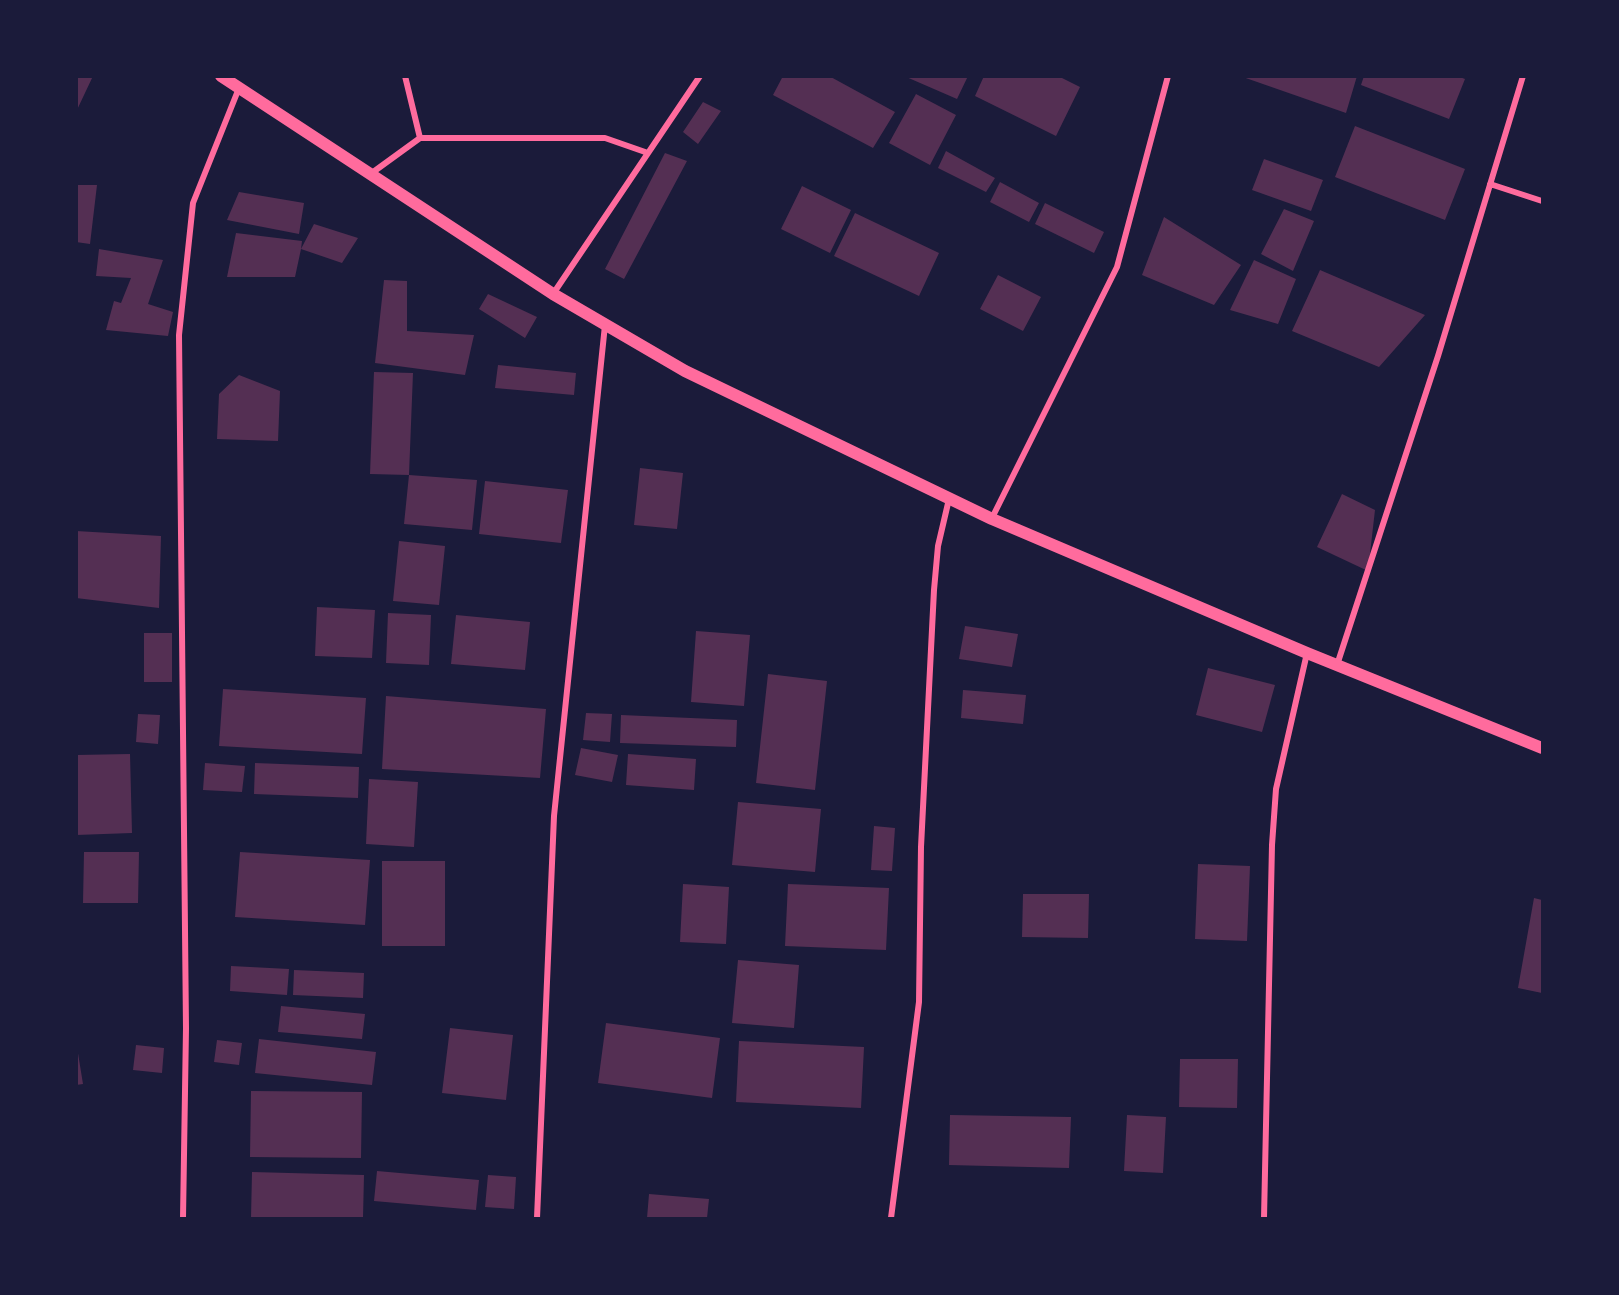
<!DOCTYPE html>
<style>
body{margin:0}
#map{position:relative;width:1619px;height:1295px;overflow:hidden;background:#1b1b3a;font-family:"Open Sans",sans-serif}
canvas{display:block}
.frame{position:absolute;inset:0;border:78px solid #1b1b3a;pointer-events:none}
</style>
<div id="map">
<canvas width="1619" height="1295"></canvas>
<div class="frame"></div>
</div>
<script>
const g = document.querySelector('canvas').getContext('2d');
g.lineJoin = 'round';
function fill(path, color) { g.fillStyle = color; g.fill(path, 'evenodd'); }
function stroke(path, color, width, dash) { g.strokeStyle = color; g.lineWidth = width; g.lineCap = dash ? 'butt' : 'round'; g.setLineDash(dash || []); g.stroke(path); }
fill(new Path2D(`
 M76,76H93L76,112Z
 M783,76H829L895,112L873,148L773,95Z
 M904,76H968L957,99Z
 M984,76H1058L1080,87L1056,136L975,96Z
 M1240,76H1357L1346,113Z
 M1364,76H1457L1465,79L1449,119L1361,85Z
 M916,94L956,115L930,165L889,143Z
 M703,102L721,111L698,144L683,132Z
 M1355,126L1465,169L1445,220L1335,177Z
 M946,151L995,178L986,192L938,168Z
 M665,153L687,161L624,279L605,269Z
 M1264,159L1323,180L1311,211L1252,190Z
 M1000,182L1039,203L1029,222L990,202Z
 M76,185H97L90,244L76,242Z
 M802,186L851,210L830,253L781,229Z
 M239,192L304,203L299,234L227,220Z
 M1045,203L1104,232L1094,253L1035,224Z
 M1284,209L1314,221L1293,271L1261,254Z
 M855,213L939,253L919,296L834,256Z
 M1164,217L1241,265L1214,305L1142,275Z
 M314,224L358,238L342,263L301,249L295,277H227L236,233L302,241L301,249Z
 M99,249L163,260L148,304L173,312L168,336L106,330L114,301L121,303L131,278L96,276Z
 M1254,260L1296,279L1278,324L1230,310Z
 M1320,270L1425,315L1379,367L1292,331Z
 M998,275L1041,297L1023,331L980,309Z
 M384,280L407,281V331L474,335L465,375L375,363Z
 M488,294L537,317L525,338L479,309Z
 M498,365L576,373L574,395L495,388Z
 M374,372L413,373L409,475L370,474Z
 M239,375L280,391L278,441L217,439L219,394Z
 M640,468L683,473L677,529L634,525Z
 M409,475L477,480L472,530L404,524Z
 M485,481L568,490L561,543L479,534Z
 M1342,494L1375,510L1368,571L1317,547Z
 M76,531L161,536L159,608L76,598Z
 M399,541L445,546L439,605L393,601Z
 M317,607L375,610L372,658L315,656Z
 M388,613L431,615L429,665L386,663Z
 M456,615L530,622L525,670L451,664Z
 M965,626L1018,634L1012,667L959,659Z
 M696,631L750,635L744,706L691,702Z
 M144,633H172V682H144Z
 M1208,668L1275,685L1262,732L1196,715Z
 M768,674L827,681L815,790L756,783Z
 M223,689L366,698L362,754L219,746Z
 M963,690L1026,695L1023,724L961,718Z
 M386,696L546,709L540,778L382,769Z
 M586,713L612,714L610,742L583,740Z
 M138,714L160,715L158,744L136,742Z
 M621,715L737,720L736,747L620,743Z
 M581,748L618,755L612,782L575,775Z
 M130,754L132,833L76,835V755Z
 M628,754L696,759L694,790L626,785Z
 M205,763L245,766L242,792L203,790Z
 M255,763L359,767L358,798L254,794Z
 M369,779L418,782L414,847L366,844Z
 M738,802L821,809L815,872L732,865Z
 M874,826L895,828L892,871L871,870Z
 M84,852H139L138,903H83Z
 M240,852L370,860L365,925L235,917Z
 M382,861H445V946H382Z
 M1198,864L1250,866L1247,941L1195,939Z
 M683,884L729,887L726,944L680,942Z
 M788,884L889,888L886,950L785,946Z
 M1023,894H1089L1088,938L1022,937Z
 M1534,898L1542,900V993L1518,988Z
 M738,960L799,965L794,1028L732,1023Z
 M231,966L289,969L287,995L230,991Z
 M294,970L364,973L363,998L293,995Z
 M281,1006L365,1014L362,1039L278,1032Z
 M606,1023L720,1038L712,1098L598,1083Z
 M450,1028L513,1035L506,1100L442,1093Z
 M259,1039L376,1052L372,1085L255,1073Z
 M217,1040L242,1043L239,1065L214,1062Z
 M76,1041L83,1084L76,1085Z
 M739,1041L864,1047L861,1108L736,1102Z
 M136,1045L164,1048L162,1073L133,1070Z
 M1180,1059H1238L1237,1108L1179,1107Z
 M251,1091L362,1092L361,1158L250,1157Z
 M950,1115L1071,1117L1069,1168L949,1165Z
 M1127,1115L1166,1117L1163,1173L1124,1171Z
 M377,1171L479,1180L476,1210L374,1201Z
 M252,1172L364,1175L363,1218H251Z
 M488,1175L516,1177L514,1209L485,1207Z
 M649,1194L709,1199L707,1218H647Z`), '#542f53');
stroke(new Path2D(`
 M405,76L420,138
 M369,175L420,138H605L648,153
 M1490,184L1542,201
 M553,294L700,76
 M992,518L1117,267L1168,76
 M1337,665L1438,356L1523,76
 M183,1218L186,1028L179,335L193,203L239,88
 M537,1218L554,816L605,325
 M891,1218L919,1002L921,847L934,590L938,546L949,499
 M1264,1218L1272,845L1276,789L1307,653`), '#ff6b9d', 6);
stroke(new Path2D(`
 M221,76L553,294L685,371L992,519L1307,653L1542,748`), '#ff6b9d', 12);
</script>
